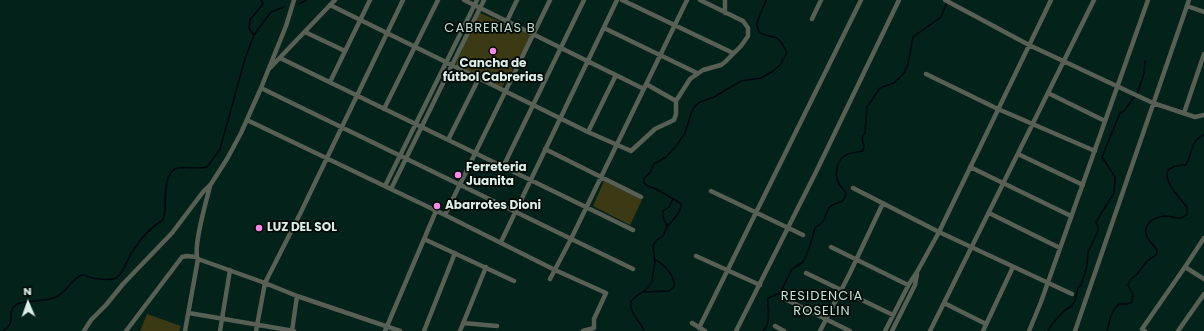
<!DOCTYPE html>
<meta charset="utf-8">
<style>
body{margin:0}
#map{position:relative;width:1204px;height:331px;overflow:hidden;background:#032219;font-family:Poppins,sans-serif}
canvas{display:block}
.north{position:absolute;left:8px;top:283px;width:40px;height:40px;-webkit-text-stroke:3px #010906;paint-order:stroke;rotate:358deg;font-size:11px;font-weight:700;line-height:16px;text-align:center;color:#dceee7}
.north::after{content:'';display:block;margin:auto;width:14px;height:18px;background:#dceee7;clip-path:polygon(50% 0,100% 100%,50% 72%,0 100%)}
</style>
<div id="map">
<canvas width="1204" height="331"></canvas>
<div class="north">N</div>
</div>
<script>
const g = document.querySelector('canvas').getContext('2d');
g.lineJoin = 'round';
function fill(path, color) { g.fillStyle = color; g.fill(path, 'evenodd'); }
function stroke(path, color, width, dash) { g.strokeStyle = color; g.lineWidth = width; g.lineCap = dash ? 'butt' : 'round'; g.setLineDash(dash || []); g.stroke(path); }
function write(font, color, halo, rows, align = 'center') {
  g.font = font + ' Poppins,sans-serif'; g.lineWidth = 3.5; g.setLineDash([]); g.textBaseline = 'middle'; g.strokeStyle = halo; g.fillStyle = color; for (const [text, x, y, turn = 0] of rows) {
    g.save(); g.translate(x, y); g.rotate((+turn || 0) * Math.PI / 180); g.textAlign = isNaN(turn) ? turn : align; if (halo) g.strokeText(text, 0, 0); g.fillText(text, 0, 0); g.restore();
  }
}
fill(new Path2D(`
 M478,12L533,36L501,89L455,66Z
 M604,181L642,200L630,225L593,206Z
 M147,314L181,326L179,331H140Z`), '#3c3a14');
stroke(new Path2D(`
 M299,4L306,0
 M253,34L249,28L250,20L263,4L261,0
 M667,226L663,217V211L669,207L673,199
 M644,292L669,291L674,287C675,275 664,264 654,259
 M3,331C19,320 4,313 17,304C30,299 46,303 58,296C66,292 76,274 83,275C87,275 86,277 89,277C95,279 111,281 116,278C124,273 127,260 132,252C140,239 149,228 163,220C168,207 161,177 175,169C182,165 198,170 207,167L220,149L245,59L254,35L271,12L284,7
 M644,331C640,319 629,315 631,301L638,295L648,288L652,281L655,262L653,246L657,240L663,236L667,227L678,214L681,207V204L677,201L656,189L646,185L644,182V178L650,173L654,164L666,157L677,145L685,133L692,111L695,106L700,102L714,97L741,81L761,78L773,71L781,64L787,52C785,48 782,43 778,39C771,34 757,38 757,24C758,17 764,7 766,0
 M763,331C772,322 767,309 768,298L780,293L792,269L803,262L809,249L815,228C817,225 820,225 822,223C826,218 826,210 831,206C835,202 841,204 844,199C849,191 842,189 839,184C836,179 836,173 837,168C840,154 849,153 863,151L864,146C863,140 860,138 865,133L867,107L880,88L894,83L904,73L908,64L913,37L941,17L947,2
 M1048,331L1053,323L1065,310L1072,306L1075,300L1078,288L1081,285L1087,266L1088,252L1098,231V227L1096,222L1114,193L1115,177L1102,157L1120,113L1124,111L1138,92L1144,73L1145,61
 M1107,331L1111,316L1114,310L1119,304H1127L1132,302L1133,295L1128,285L1130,280L1137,274L1147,261L1156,255L1157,252C1156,245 1147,242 1146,233C1145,222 1155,217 1165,216C1174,216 1179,221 1187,215V207C1180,198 1163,182 1168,170L1175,166L1186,165C1191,156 1192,138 1204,135`), '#000710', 1.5);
stroke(new Path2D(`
 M464,0L644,89
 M622,0L733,53
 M945,0L1029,45L1153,103L1195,117L1204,115
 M330,5L588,132L631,151L655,129L674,120L676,114V101L690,79L703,70L721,65L725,62L741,46L748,36V28L743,21L700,0
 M1187,6L1204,12
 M725,13V0
 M812,19L821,0
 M507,21L517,0
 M604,28L697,73
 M305,32L345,51
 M280,58L633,230
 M270,68L335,0
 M926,74L998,109L1095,151
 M330,82L370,0
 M646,84L676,101
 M261,88L633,269
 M1048,93L1105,121
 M384,109L438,0
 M1184,113L1204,54
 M247,120L445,215L555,270L606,293L594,319V328L583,331
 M588,132L616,75
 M448,140L479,78
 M545,149L641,197
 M1018,154L1083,185
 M503,167L584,0
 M970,167L1071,216
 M385,186L477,0
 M853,188L939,232L1072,294
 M391,189L484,0
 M711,191L803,235
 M989,213L1060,248
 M445,215L550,0
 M1204,238L1185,267L1204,279
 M424,239L514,281
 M501,242L617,0
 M831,247L908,285
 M696,256L760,285
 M198,259L265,283L297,296L400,331
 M806,273L893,315
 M550,279L571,239L687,0
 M787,300L850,331
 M944,303L986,324
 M189,313L294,331
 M463,323L497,326
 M692,323L705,331
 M775,326L784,331
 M699,328L861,0
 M84,331L91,320L106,305L123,284L172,233L203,192L211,184L227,159L241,133L261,88L286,26L294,0
 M126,331L182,257L187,256L196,257
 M185,331L198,259C192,249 207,199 210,186
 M220,331L230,270
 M256,331L265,283L300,214L403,0
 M292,331L297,296
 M385,331L436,211
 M424,331L455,253
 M460,331L486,267
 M736,331L816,172L899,0
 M820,331L849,275L883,203
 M885,331L909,284L917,272L939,232L1051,0
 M892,331L915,285L917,274
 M930,331L1094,0
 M983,331L1013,267
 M1029,331L1041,302L1148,0
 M1075,331L1189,0
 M1145,331L1142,329L1185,267
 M1178,331L1204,294`), '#585f55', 4.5);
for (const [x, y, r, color] of [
 [493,51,4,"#f988e9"],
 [458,175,4,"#f988e9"],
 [437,206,4,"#f988e9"],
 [259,228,4,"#f988e9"]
]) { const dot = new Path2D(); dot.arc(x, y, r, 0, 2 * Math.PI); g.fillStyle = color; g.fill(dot); stroke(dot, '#010906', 1.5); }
write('bold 12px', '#dceee7', '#010906', [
 ["Cancha de",493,64,"center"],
 ["fútbol Cabrerias",493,78,"center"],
 ["Ferreteria",466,168],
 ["Juanita",466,182],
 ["Abarrotes Dioni",445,206],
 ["LUZ DEL SOL",267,228]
], 'left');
g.letterSpacing = '1px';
write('13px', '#c0e3d6', '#010906', [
 ["CABRERIAS B",490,29],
 ["RESIDENCIA",822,297],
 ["ROSELIN",822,312]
]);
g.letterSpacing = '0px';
</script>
